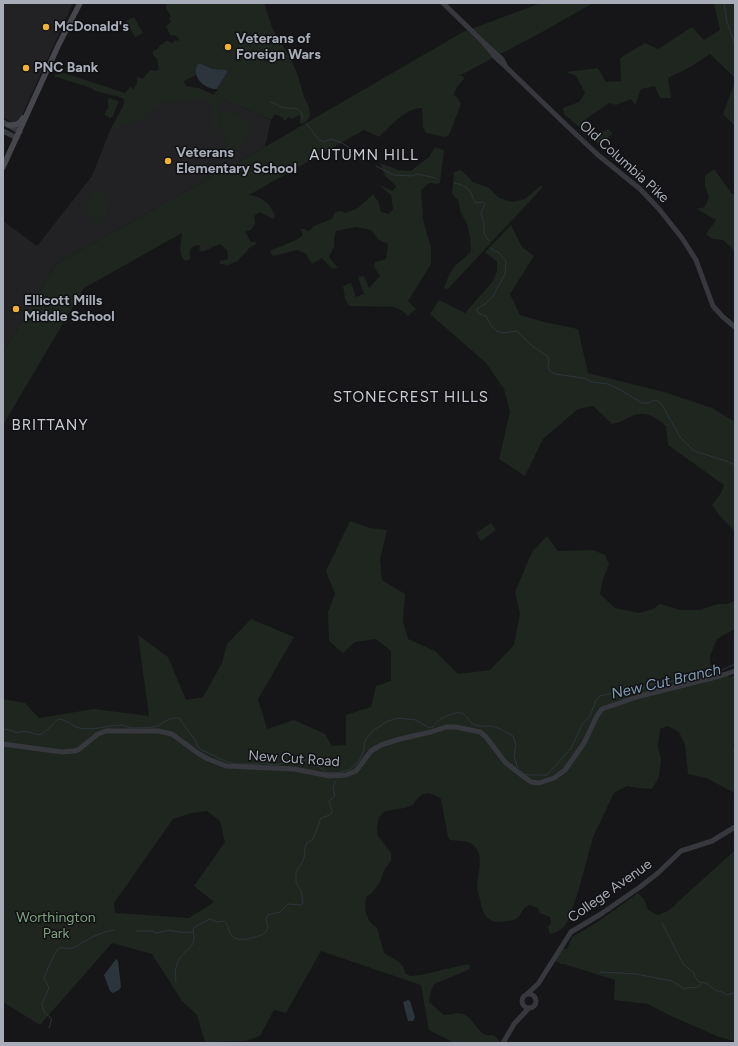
<!DOCTYPE html>
<style>
body{margin:0}
#map{position:relative;width:738px;height:1046px;overflow:hidden;background:#161618;font-family:Figtree,sans-serif}
canvas{display:block}
.frame{position:absolute;inset:0;border:4px solid #a8adb8;pointer-events:none}
</style>
<div id="map">
<canvas width="738" height="1046"></canvas>
<div class="frame"></div>
</div>
<script>
const g = document.querySelector('canvas').getContext('2d');
g.lineJoin = 'round';
function fill(path, color) { g.fillStyle = color; g.fill(path, 'evenodd'); }
function stroke(path, color, width, dash) { g.strokeStyle = color; g.lineWidth = width; g.lineCap = dash ? 'butt' : 'round'; g.setLineDash(dash || []); g.stroke(path); }
function write(font, color, halo, rows, align = 'center') {
  g.font = font + ' Figtree,sans-serif'; g.lineWidth = 3; g.setLineDash([]); g.textBaseline = 'middle'; g.strokeStyle = halo; g.fillStyle = color; for (const [text, x, y, turn = 0] of rows) {
    g.save(); g.translate(x, y); g.rotate((+turn || 0) * Math.PI / 180); g.textAlign = isNaN(turn) ? turn : align; if (halo) g.strokeText(text, 0, 0); g.fillText(text, 0, 0); g.restore();
  }
}
fill(new Path2D(`
 M3,3H73L19,122L13,123L3,117Z
 M198,88L271,120L265,147L56,264L3,353V221L37,246L92,176L111,128L132,91Z`), '#222225');
fill(new Path2D(`
 M167,3H264L273,30L290,57L298,76L304,97L309,107L310,116L307,121L302,124L300,123V115L292,119L288,117L286,120L284,121L282,117L275,114L271,120L223,99V101L217,111V115L220,138C212,128 211,117 212,105C202,93 193,101 181,102C174,103 169,100 162,103C156,106 153,111 148,115C137,122 126,125 113,128V127L124,104V99C116,94 97,94 91,88L57,77L55,78L54,75L64,73L125,93L130,87L134,89L137,82V78L138,77L142,79L151,70L156,71L159,69L157,59L153,55V51L158,49L160,45L163,44L166,41H168L172,43L176,40L180,41L176,36L170,35L166,26L171,22L169,18L171,17L166,8ZM201,64L227,73L214,95L198,88L186,86L184,81L196,75Z
 M541,3H593L544,31L459,76H463L464,79L457,87L453,96L454,95L458,98L461,104L449,135L445,137L426,133L423,127L422,108C405,108 391,126 379,137L364,130L249,195C261,196 272,204 275,217L273,219L260,212L254,216L255,224L251,230L245,232L251,242H256L255,245L249,248C247,253 241,256 238,261L228,265L220,264V261L228,259L227,250L220,244L202,252L199,250L200,246L197,245C188,247 190,252 190,259L187,261L184,260C178,252 181,242 182,233L84,288L3,425V353L56,264L265,147L463,32Z
 M714,3H735V78L710,54L692,66L668,78L671,98H660L655,86L641,89L635,105L631,99L616,105L609,103L586,119L588,131L598,134L609,129L612,134L600,145L564,114L563,108L579,102L585,93L576,76L566,72L598,68L606,82L621,81L620,58L645,43L658,49L692,27L704,40L720,30Z
 M134,17L143,33L135,37L126,21Z
 M735,82V126L723,114Z
 M109,98L118,101V103L113,116L110,118L105,115C105,111 107,111 108,108C109,104 106,102 109,98Z
 M222,111C232,110 241,116 249,122L250,132L245,141L225,163L200,179C206,171 218,167 224,158C233,142 215,124 222,111Z
 M435,147L444,150L440,183L437,184L429,183L421,190L423,219L431,248V264L408,301L416,309L408,316L401,310L393,307L349,306L345,298L343,286L351,283L356,297L364,294L358,277L364,276L369,288L380,276L374,267L375,262L386,259L388,244L379,240L371,230L356,227L336,231L334,238V247L329,257L338,268L332,269L322,258L312,264L306,254L297,250L273,256L270,251L296,240L303,235L300,229H305L308,232L314,226L332,219L335,212L341,211L345,213L358,208L373,194L378,201L381,212L389,214L393,209L391,195L379,185L393,191L396,186L385,176L380,163L398,170L411,171L429,157Z
 M202,161L205,172L196,175L193,164Z
 M714,169L732,194H735V251L723,240L713,239L706,234L716,220L697,209L705,207L709,197L705,186V176Z
 M461,170L473,182L489,188L498,197L505,200L513,202L525,199L540,186L543,187L448,289L444,288C447,280 450,271 456,265C461,260 467,257 471,251L470,237L467,224L461,213L458,200L452,194L454,172Z
 M96,189C110,196 111,214 101,225L85,213L84,208Z
 M511,225L522,247L534,256L510,294L520,315L544,322L578,329L588,373L664,392L712,408L735,422V531L720,516L712,505L721,493L724,485L668,445L666,426C656,417 645,410 632,416C622,420 623,422 612,424L593,406L578,409L543,439L525,476L499,459L510,412L504,389L486,363L430,314L439,300L465,313L493,281L497,271V262L485,252Z
 M350,521L370,528L387,530L380,559L382,580L405,594L403,621L408,639L435,651L458,674L490,670L514,645L520,613L515,592L532,552L547,536L558,551L593,550L605,555L609,564L603,579L600,594L615,608L639,613L653,609L660,604L681,610H700L717,604H726L735,601V629L717,639L710,656V664L730,677L735,675V741L733,744L735,752V793L706,778L688,774L685,745L679,732L668,726L660,729L658,747L661,759L659,777L652,789L638,788L627,786L614,793L593,837L578,892L568,921L563,928L555,933L550,934L548,927L551,923L550,917L540,913L538,908L530,905C520,908 522,918 513,920C492,925 484,921 480,900C479,895 477,890 477,885C478,873 485,853 472,844C465,840 457,841 450,840L448,837L441,799C429,790 420,792 413,805L404,808L385,811L379,817L377,828L378,836L391,853V861L384,870L380,882L372,893L366,897C364,910 366,921 377,928L384,953C392,959 404,961 405,973L410,976L421,975L463,965L469,964L470,967L468,970L434,984L430,994L429,1002L444,1015C451,1015 457,1012 463,1014C477,1020 477,1038 493,1035L497,1038L501,1043H454L429,1030L421,985L321,951L286,1013L274,1010L260,1036L245,1041L205,1042L197,1015L182,1001L152,954L112,943L40,1025L3,1002V699L25,703L39,718L94,709L149,716L138,635L168,657L186,700L203,697L222,663L227,644L251,619L294,637L258,699L267,729L294,720L325,734L332,746L346,745V715L371,707L376,686L391,681V651L376,639L355,642L343,653L329,641L328,612L335,594L326,571ZM207,811L220,821L225,842L194,886L214,902L189,918L115,913L114,903L173,819L192,813Z
 M491,523L496,530L481,541L476,533Z
 M733,852H735V1043L734,1041L719,1037L671,1016L648,1004L614,1000L615,980L564,964H560V963L555,961L563,948L567,949L572,937L596,923L638,893L644,899L648,910L658,915L668,911Z`), '#1e261f');
fill(new Path2D(`
 M198,64H201L214,69L227,70V73L217,89C206,90 190,77 198,64Z
 M116,959L118,961L121,987L119,990L113,993L110,991L104,975Z
 M408,1000L410,1001L415,1017L413,1021H408L403,1002Z`), '#2c353c');
stroke(new Path2D(`
 M724,3L727,22L735,44
 M270,102C275,102 277,106 282,107C292,111 299,103 303,118
 M306,123L319,140L324,142L331,139L342,143L350,148L363,162
 M376,166L393,175L412,176L417,174L436,178
 M454,183C461,184 468,187 471,193C473,197 473,200 476,203L483,202L485,204L481,213L484,223V234L489,241
 M491,248L494,251L498,252L506,261L505,274L493,296L485,304L477,309L478,313L486,316L492,327L497,331L503,333L517,331L532,346L547,356L549,360L548,367L550,371L555,374L583,378L592,382L608,384L619,389L642,403H648L655,400L661,403L680,437L694,451L726,461L735,465
 M3,729L10,730L17,733C30,728 33,737 42,734C46,732 54,722 59,719C67,720 72,726 79,728C94,731 108,725 122,725C126,726 130,728 134,728C140,728 147,727 153,727C163,726 165,717 179,718L195,740L198,747L202,750L227,762L236,764H260L265,763L274,765L291,762H299L305,760H310L326,772L336,773L349,770L359,761L364,750V745L366,739L374,730L388,721L398,718L416,720L429,728C434,727 435,724 438,721C441,718 448,715 452,714C468,709 465,720 475,725C480,727 485,726 491,726C498,727 507,733 513,736L516,745L514,756L518,769L524,774L529,775H547L571,748L583,723L590,716L596,700L600,696L614,693L639,691L650,684H664L686,676L718,672L735,664
 M662,923L683,964L694,973L695,977L699,982C711,983 709,987 717,991C721,992 723,991 726,995L735,993
 M137,931H153L156,933L170,930C174,932 189,933 193,932
 M600,972L637,974L656,978L672,981L684,989C693,985 695,992 703,982
 M176,982C174,969 176,962 185,952C187,950 191,947 192,945C195,940 194,934 193,929L195,927L210,919L217,922L224,921C229,925 228,930 231,935C238,944 256,937 264,934L268,928L266,919L268,915L280,912L288,904L300,905L303,903L301,891L296,882V871L301,865L305,855L304,850L307,843L313,839L321,818L330,815L332,812L329,801L335,796L333,789L335,781
 M49,1028C53,1017 52,1019 44,1012L42,1004L49,988L44,978C46,972 54,954 58,949C62,946 68,950 73,948C78,946 82,942 87,940C95,935 104,932 114,930`), '#2c353c', 1);
stroke(new Path2D(`
 M443,3L482,41L496,58L506,67L502,59L482,41
 M506,67L563,122L598,155L640,189L659,209L682,238L696,260L713,306L723,317L735,327
 M3,122L20,132
 M3,131L17,138
 M3,744L62,752L74,751L78,750L98,734L106,731H158L172,734L199,754L208,759L226,766L294,769L330,776L346,775L356,771L371,751L381,745L400,739L431,732L446,727H456L480,732L486,737L505,762L516,771L531,782L539,783L554,778L565,770L584,743L597,716L602,709L640,696L720,676L735,671
 M527,994L538,984L571,932L601,914L640,887L658,873L681,851L712,841L735,827
 M522 1001a7 7 0 1 1 14 0a7 7 0 1 1-14 0Z
 M503,1043L514,1024L529,1008`), '#37383d', 5);
stroke(new Path2D(`
 M8,125C16,125 19,125 23,118
 M3,167L58,46L80,3`), '#45474d', 5.5);
for (const [x, y, r, color] of [
 [46,27,4,"#f2b134"],
 [228,47,4,"#f2b134"],
 [26,68,4,"#f2b134"],
 [168,161,4,"#f2b134"],
 [16,309,4,"#f2b134"]
]) { const dot = new Path2D(); dot.arc(x, y, r, 0, 2 * Math.PI); g.fillStyle = color; g.fill(dot); stroke(dot, '#111113', 1.5); }
write('bold 14px', '#a8adb8', '#111113', [
 ["McDonald's",54,27],
 ["Veterans of",236,39],
 ["Foreign Wars",236,55],
 ["PNC Bank",34,68],
 ["Veterans",176,153],
 ["Elementary School",176,169],
 ["Ellicott Mills",24,301],
 ["Middle School",24,317]
], 'left');
write('14px', '#a8adb8', '#111113', [
 ["Old Columbia Pike",624,162,42],
 ["New Cut Road",294,759,4],
 ["College Avenue",610,891,-35]
]);
write('14px', '#7fa381', '#111113', [
 ["Worthington",56,918],
 ["Park",56,934]
]);
g.letterSpacing = '1px';
write('15px', '#c9ccd4', '#111113', [
 ["AUTUMN HILL",364,156],
 ["STONECREST HILLS",411,398],
 ["BRITTANY",50,426]
]);
g.letterSpacing = '0px';
write('italic 15px', '#7f9bb3', '#111113', [
 ["New Cut Branch",666,682,-13]
]);
</script>
